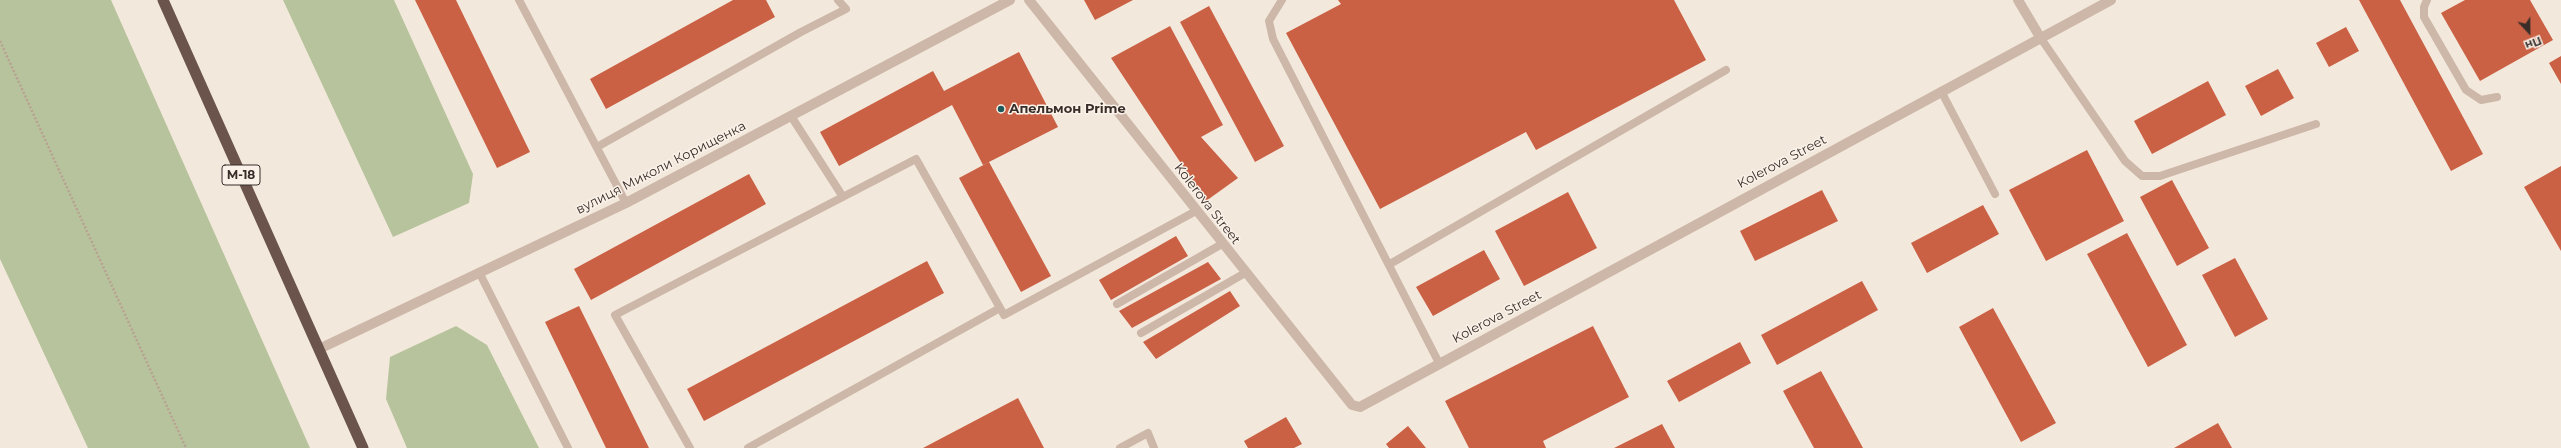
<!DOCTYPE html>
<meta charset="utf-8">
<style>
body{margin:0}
#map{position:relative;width:2561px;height:448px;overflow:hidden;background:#f3e8dc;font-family:Montserrat,sans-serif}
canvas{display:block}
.north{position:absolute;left:2509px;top:12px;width:40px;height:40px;-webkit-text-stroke:3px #faf2e9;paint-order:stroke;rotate:158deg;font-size:11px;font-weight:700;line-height:16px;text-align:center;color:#382d28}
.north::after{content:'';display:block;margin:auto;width:14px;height:18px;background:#382d28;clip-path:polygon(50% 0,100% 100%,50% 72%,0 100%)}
</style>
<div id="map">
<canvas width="2561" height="448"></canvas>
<div class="north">Пн</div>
</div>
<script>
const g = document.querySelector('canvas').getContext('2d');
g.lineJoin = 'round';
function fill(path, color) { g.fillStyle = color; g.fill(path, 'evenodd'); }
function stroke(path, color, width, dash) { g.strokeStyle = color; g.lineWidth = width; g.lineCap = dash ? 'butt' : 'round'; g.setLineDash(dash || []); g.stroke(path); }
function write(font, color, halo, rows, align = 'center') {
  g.font = font + ' Montserrat,sans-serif'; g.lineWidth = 3; g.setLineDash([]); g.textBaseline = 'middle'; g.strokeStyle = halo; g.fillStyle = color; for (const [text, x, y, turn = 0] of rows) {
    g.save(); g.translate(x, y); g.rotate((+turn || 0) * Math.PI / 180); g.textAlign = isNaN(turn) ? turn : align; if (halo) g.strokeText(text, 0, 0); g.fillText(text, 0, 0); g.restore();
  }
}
fill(new Path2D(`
 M0,0H111L310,448H88L0,259Z
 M283,0H394L473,174L469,203L393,237Z
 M456,326L487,345L539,448H407L386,399L390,357Z`), '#b7c39c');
fill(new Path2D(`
 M415,0H456L530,152L497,168Z
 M733,0H766L775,17L606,109L590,79Z
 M1084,0H1133L1095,20Z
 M1338,0H1674L1706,60L1536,150L1526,132L1380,209L1286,33L1341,4Z
 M2359,0H2400L2483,154L2451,171Z
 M2465,0H2530L2553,40L2480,81L2441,13Z
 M1209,6L1284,146L1255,162L1180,22Z
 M1170,26L1223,125L1201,137L1238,178L1206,201L1111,58Z
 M2346,27L2359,51L2329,67L2316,43Z
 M1019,52L1058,127L983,165L952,105L839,166L820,132L933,71L944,91Z
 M2561,56V84L2549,63Z
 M2278,69L2294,98L2261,116L2245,86Z
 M2208,81L2226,115L2152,154L2134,121Z
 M2087,150L2124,221L2046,261L2009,190Z
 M989,162L1051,276L1021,292L959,178Z
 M2561,166V251L2524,187Z
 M749,174L766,204L591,300L574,269Z
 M2172,180L2209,248L2177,266L2140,197Z
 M1822,190L1838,221L1755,261L1740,231Z
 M1568,192L1597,248L1524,286L1495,231Z
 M1983,205L1999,234L1927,273L1911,243Z
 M2127,233L2187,345L2148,367L2087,254Z
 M1176,236L1188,256L1111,300L1099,280Z
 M1484,250L1500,279L1433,316L1416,287Z
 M2235,258L2268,319L2235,337L2202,275Z
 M927,261L944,293L704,421L687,389Z
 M1208,262L1221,279L1132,328L1119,311Z
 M1862,281L1878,310L1777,365L1761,335Z
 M1230,291L1240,306L1156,359L1143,342Z
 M579,306L649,448H606L545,322Z
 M1993,308L2056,423L2021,442L1959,327Z
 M1593,326L1629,397L1543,441L1546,448H1469L1445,401Z
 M1740,342L1751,363L1679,402L1667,381Z
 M1821,371L1863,448H1814L1783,391Z
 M1018,398L1044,448H923Z
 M1286,417L1302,444L1294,448H1248L1244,441Z
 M2218,423L2232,448H2174Z
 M1662,424L1675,448H1614Z
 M1408,426L1426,448H1389L1386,444Z`), '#ca6044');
stroke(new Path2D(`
 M0,41L186,448`), '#b8a192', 2.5, [2, 2]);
stroke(new Path2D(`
 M519,0L626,203
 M1282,0L1269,21L1273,39L1439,363
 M2427,0L2424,7V17L2466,90L2481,100L2497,97
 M2040,37L2125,161L2142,176H2160L2316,124
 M1941,91L1995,194
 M791,116L843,197
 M597,147L801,32L846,9L838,0
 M1390,264L1726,70
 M479,272L568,448
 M1117,304L1222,244
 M1141,333L1245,273
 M690,448L615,315L916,159L1004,315L1196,211
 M748,448L1000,308
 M1120,448L1148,433L1154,448`), '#ccb7a8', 8);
stroke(new Path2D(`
 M1029,0L1352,405L1360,407L2111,0
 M2018,0L2040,37`), '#ccb7a8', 10);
stroke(new Path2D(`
 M319,349L626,203L1010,0`), '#ccb7a8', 10);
stroke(new Path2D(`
 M163,0L363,448`), '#6a544c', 11);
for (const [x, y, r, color] of [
 [1001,109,4,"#1c595b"]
]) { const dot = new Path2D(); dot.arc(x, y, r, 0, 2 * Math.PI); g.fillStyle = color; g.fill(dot); stroke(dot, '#faf2e9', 1.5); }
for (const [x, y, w] of [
 [241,175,38]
]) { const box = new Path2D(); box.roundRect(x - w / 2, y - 10, w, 20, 3); g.fillStyle = '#faf2e9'; g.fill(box); stroke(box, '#382d28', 1); }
write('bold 12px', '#382d28', null, [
 ["М-18",241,175]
]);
write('bold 13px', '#382d28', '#faf2e9', [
 ["Апельмон Prime",1009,109]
], 'left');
write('13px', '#382d28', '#faf2e9', [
 ["Kolerova Street",1782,162,-28],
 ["вулиця Миколи Корищенка",661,168,-27],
 ["Kolerova Street",1207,204,52],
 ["Kolerova Street",1497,317,-28]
]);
</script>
